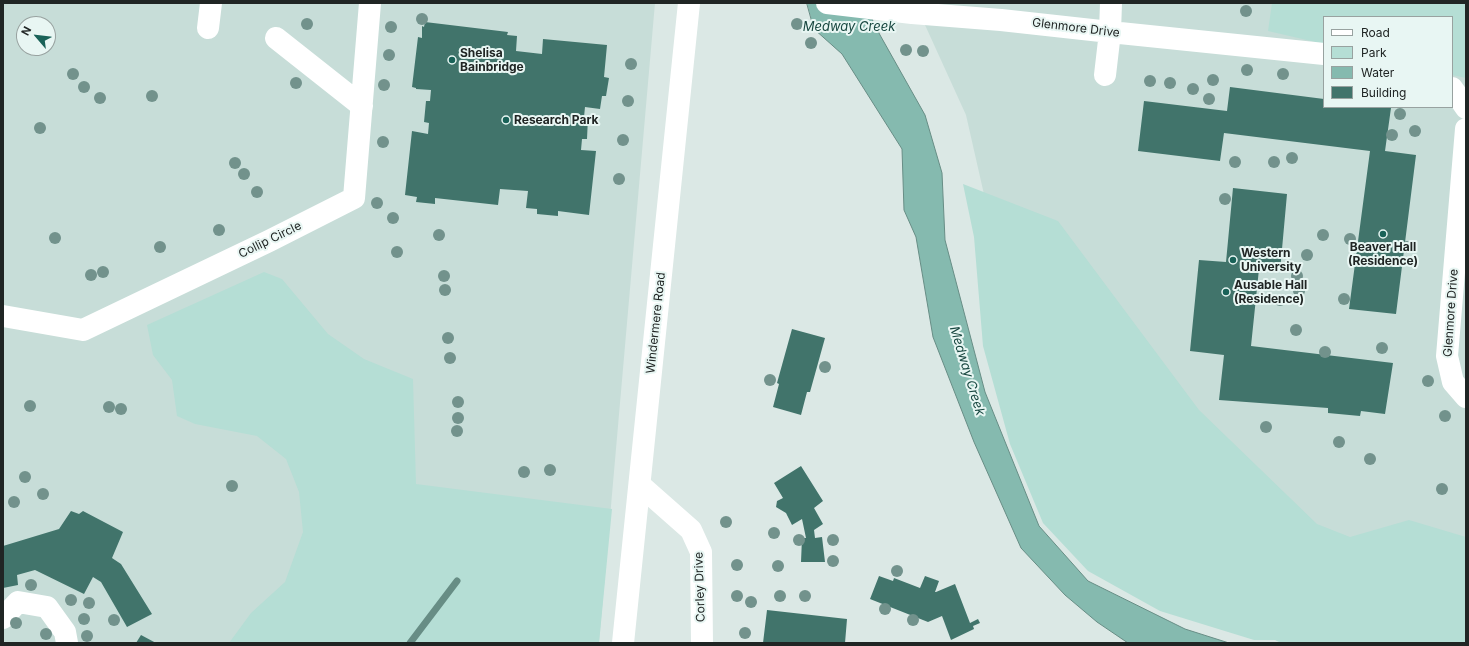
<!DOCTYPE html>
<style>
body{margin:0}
#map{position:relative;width:1469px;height:646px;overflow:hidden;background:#dbe8e5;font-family:Inter,sans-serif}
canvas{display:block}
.frame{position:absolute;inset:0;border:4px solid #202524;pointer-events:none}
.legend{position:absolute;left:1323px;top:16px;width:130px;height:92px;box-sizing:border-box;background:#e8f6f3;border:1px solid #98a2a0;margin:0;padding:5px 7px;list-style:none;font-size:12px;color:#202524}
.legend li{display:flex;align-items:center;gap:8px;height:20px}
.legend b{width:20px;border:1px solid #98a2a0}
.north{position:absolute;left:16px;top:16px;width:40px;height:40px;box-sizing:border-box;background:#e8f6f3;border:1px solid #98a2a0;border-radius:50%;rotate:298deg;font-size:11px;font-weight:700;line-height:16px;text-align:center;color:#202524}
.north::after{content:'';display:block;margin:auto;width:14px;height:18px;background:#196258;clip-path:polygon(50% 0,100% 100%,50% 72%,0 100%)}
</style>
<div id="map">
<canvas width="1469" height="646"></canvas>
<div class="frame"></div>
<ul class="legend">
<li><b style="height:5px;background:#fff"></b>Road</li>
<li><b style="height:11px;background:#b5ded5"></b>Park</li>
<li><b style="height:11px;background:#85baaf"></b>Water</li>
<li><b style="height:11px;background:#41746b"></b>Building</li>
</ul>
<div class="north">N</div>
</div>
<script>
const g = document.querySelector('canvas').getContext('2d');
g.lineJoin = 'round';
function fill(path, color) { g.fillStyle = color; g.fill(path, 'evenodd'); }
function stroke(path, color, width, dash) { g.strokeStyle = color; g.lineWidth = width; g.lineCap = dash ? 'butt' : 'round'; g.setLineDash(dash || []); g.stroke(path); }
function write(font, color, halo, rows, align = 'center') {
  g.font = font + ' Inter,sans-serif'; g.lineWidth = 4; g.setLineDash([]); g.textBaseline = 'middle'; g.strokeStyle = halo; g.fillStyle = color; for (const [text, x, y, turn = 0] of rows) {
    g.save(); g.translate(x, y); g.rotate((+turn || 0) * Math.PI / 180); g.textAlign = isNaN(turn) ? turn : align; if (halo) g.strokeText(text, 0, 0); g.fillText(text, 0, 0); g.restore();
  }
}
fill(new Path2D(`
 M3,3H655L599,643H3ZM24,24H48V48H24Z
 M915,3H1466V618L1032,406L966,115ZM1324,17H1452V107H1324Z`), '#c7ddd8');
fill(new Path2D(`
 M1272,3H1466V78L1452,75V17H1324V44L1268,31Z
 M963,184L1058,221L1199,410L1317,524L1350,537L1409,520L1466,537V643H1281L1275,640H1254L1160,611L1088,571L1043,523L1010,444L983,346L974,237Z
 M264,272L282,279L328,334L364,359L413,379L416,484L612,509L599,643H229L251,613L285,582L303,532L299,492L286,459L257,436L195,424L177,416L172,380L153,355L147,325Z`), '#b5ded5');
const water = new Path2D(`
 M807,3H864L880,35L925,115L942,173L945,240L985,392L1039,526L1088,581L1185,629L1229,643H1128L1097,622L1065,595L1021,548L974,442L933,337L916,237L904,210L902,149L842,54L814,29Z`);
fill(water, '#85baaf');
stroke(water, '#678d85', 1);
stroke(new Path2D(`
 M410,643L457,581`), '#678d85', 7);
fill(new Path2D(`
 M425,22L508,32L507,35L517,36L516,51L542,54L543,39L607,45L604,77L609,78L606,96H602L600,109L585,107L584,117H588L587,139H582L581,150L596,151L589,215L558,211V216L537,214V209L526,208L528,191L500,189L498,205L435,198V204L416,202L417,197L405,195L412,131L428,134L429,123L424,122L426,101H430L431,90L416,89V88L412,87L418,37L422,38V26L424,27Z
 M1230,87L1324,99V107L1391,108L1385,151L1416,155L1396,314L1349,309L1370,151L1224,133L1220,161L1138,151L1144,101L1227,111Z
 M1233,188L1287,194L1280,271L1259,269L1251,346L1393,363L1385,414L1361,411L1360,416L1328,413V408L1219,400L1224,355L1190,351L1199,260L1226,262Z
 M792,329L825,338L810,392H807L801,415L773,407L779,384L777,383Z
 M801,466L823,501L814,508L823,524L814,530L815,538L822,537L825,562H801L802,538H806L802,519L792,525L786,513L776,507L777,501L783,498L774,483Z
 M71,511L79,514L83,511L123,532L112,558L121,564L152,614L127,627L101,582L93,577L84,594L35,570L17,575L18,585L3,588V546L59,529Z
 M879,576L893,581L894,578L920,588L925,576L939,581L935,592H936L955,584L970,623L978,619L980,623L973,626L974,629L951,640L942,616L928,622L870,599Z
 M767,610L847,619L845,643H763Z
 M141,635L156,643H136Z`), '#41746b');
stroke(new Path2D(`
 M827,3L912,13L1001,20L1110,32L1324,54
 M208,28L211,3
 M276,38L362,106
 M1105,75L1110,32L1111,3
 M1452,88L1466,108
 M1466,129L1447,356L1453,382L1466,397
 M3,316L83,330L269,241L354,198L370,3
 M640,485L691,530L701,552L702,643
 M3,618L18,602L47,607L65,632L67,643
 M623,643L689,3`), '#fff', 22);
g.fillStyle = '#72928c';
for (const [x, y] of [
 [1246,11],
 [422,19],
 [307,24],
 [797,24],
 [391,27],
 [811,43],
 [906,50],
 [923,51],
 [389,55],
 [631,64],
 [1247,70],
 [73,74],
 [1283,74],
 [1213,80],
 [1150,81],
 [296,83],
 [1170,83],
 [384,85],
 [84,87],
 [1193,89],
 [152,96],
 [100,98],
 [1209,99],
 [628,101],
 [1400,114],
 [40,128],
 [1415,131],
 [1392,135],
 [623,140],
 [383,142],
 [1292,158],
 [1235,162],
 [1274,162],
 [235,163],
 [244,174],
 [619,179],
 [257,192],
 [1225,199],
 [377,203],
 [393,218],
 [219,230],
 [439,235],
 [1323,235],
 [55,238],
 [1350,239],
 [160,247],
 [1407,247],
 [397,252],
 [1307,255],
 [103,272],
 [91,275],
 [444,276],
 [1297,276],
 [445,290],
 [1299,291],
 [1344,299],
 [1280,300],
 [1296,330],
 [448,338],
 [1382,348],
 [1325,352],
 [450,358],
 [825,367],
 [770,380],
 [1428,381],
 [458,402],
 [30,406],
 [109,407],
 [121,409],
 [1445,416],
 [458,418],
 [1266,427],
 [457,431],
 [1339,442],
 [1370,459],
 [550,470],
 [524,472],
 [25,477],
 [232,486],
 [1442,489],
 [43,494],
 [14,502],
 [726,522],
 [774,533],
 [799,540],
 [833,540],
 [833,561],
 [737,565],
 [778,566],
 [897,571],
 [31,585],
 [737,596],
 [780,596],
 [805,596],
 [71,600],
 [751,602],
 [89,603],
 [885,609],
 [84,619],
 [114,620],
 [913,620],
 [16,623],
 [745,633],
 [46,634],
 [87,636]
]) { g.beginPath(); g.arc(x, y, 6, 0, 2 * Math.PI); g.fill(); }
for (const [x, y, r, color] of [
 [452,60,4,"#196258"],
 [506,120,4,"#196258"],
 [1383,234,4,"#196258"],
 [1233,260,4,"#196258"],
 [1226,292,4,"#196258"]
]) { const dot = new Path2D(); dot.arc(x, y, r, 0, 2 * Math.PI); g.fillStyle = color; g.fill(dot); stroke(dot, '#e8f6f3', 1.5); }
write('12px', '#202524', '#e8f6f3', [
 ["Glenmore Drive",1076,28,7],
 ["Collip Circle",270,240,-26],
 ["Glenmore Drive",1451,313,-86],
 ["Windermere Road",656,323,-84],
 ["Corley Drive",700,587,-92]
]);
write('bold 12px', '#202524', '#e8f6f3', [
 ["Shelisa",460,53],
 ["Bainbridge",460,67],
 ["Research Park",514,120],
 ["Beaver Hall",1383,247,"center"],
 ["(Residence)",1383,261,"center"],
 ["Western",1241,253],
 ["University",1241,267],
 ["Ausable Hall",1234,285],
 ["(Residence)",1234,299]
], 'left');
write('italic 13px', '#194841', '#e8f6f3', [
 ["Medway Creek",849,27],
 ["Medway Creek",967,371,73]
]);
</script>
